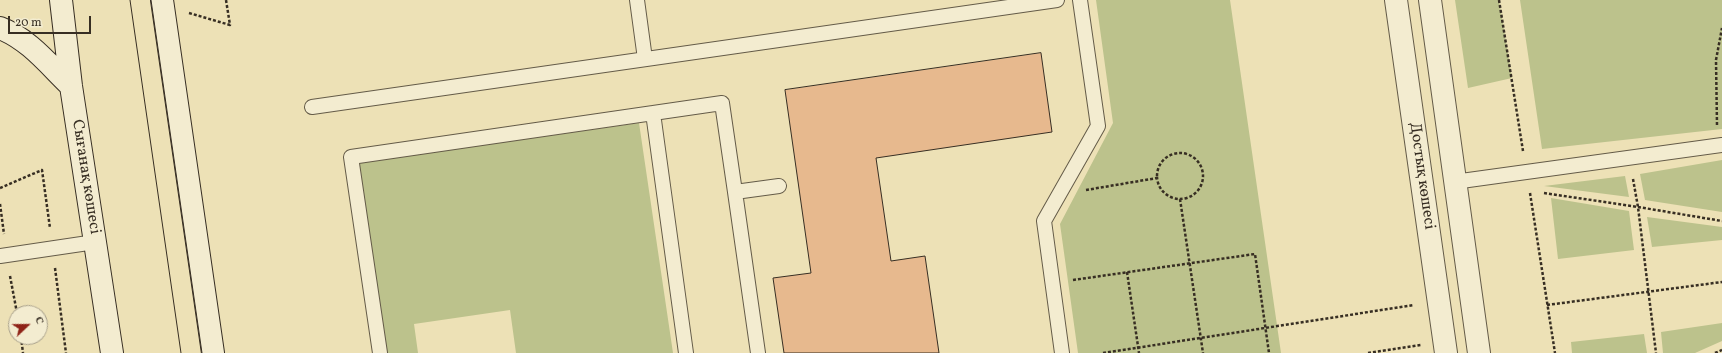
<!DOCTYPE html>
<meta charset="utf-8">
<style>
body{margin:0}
#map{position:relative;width:1722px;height:353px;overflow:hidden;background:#ede1b6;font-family:Vollkorn,serif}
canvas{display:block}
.north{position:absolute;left:8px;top:305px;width:40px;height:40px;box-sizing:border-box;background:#f3ecd0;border:1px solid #a8a08b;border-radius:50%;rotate:68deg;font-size:11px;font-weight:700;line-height:16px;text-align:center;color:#372e23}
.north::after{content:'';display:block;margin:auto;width:14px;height:18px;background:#8f2418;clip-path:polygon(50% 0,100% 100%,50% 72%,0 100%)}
.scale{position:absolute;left:8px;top:16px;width:83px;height:18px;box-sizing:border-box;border:2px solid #372e23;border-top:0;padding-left:5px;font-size:12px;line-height:14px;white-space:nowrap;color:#372e23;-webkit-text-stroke:3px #f3ecd0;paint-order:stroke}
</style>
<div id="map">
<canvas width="1722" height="353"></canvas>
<div class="north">С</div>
<div class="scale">20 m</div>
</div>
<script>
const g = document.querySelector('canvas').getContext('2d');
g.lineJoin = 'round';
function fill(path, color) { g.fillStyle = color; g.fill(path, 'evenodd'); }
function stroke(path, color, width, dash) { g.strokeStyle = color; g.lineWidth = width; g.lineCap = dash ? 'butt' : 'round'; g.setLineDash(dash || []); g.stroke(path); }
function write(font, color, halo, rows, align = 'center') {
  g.font = font + ' Vollkorn,serif'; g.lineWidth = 3; g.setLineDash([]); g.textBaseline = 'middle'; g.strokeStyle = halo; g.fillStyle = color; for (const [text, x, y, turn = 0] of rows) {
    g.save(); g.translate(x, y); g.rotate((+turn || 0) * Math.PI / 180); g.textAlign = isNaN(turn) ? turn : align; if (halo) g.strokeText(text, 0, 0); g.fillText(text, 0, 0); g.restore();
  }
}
fill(new Path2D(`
 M1096,0H1230L1281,353H1078L1060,224L1113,123Z
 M1455,0H1499L1512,78L1468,88Z
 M1520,0H1722V129L1542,149Z
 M639,123L673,353H516L510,310L414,324L418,353H385L357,163Z
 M1722,160V212L1645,200L1640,174Z
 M1625,176L1629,197L1544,186Z
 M1551,198L1629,211L1634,250L1558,259Z
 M1647,217L1722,227V240L1652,247Z
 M1722,323V341L1695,353H1663L1661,332Z
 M1644,334L1647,353H1572L1571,342Z`), '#bcc28c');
const building = new Path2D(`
 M1041,53L1052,132L876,158L891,261L925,256L939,353H784L773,278L811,273L785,90Z`);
fill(building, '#e7b98e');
stroke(building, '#372e23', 1);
const service = new Path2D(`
 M637,0L645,59
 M312,107L1057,0
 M653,113L686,353
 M1454,182L1722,145
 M735,192L758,353
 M0,256L95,242
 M380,353L351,157L722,103L735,192L779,186
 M1062,353L1044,221L1098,126L1080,0`);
const tertiary = new Path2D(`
 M1396,0L1446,353
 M1430,0L1479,353`);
const secondary = new Path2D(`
 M61,0L71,86L112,353
 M162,0L213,353
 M0,28C29,39 49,65 71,86`);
stroke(service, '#645b48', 16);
stroke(tertiary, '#645b48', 24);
stroke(secondary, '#372e23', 24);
stroke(new Path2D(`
 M1499,0L1523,151
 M189,13L230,25L226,0
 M1717,125L1716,60L1722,28
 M1157 176a23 23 0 1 1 46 0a23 23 0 1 1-46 0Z
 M1633,179L1638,207L1656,353
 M0,188L42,170L50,228
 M1086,190L1157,178
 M1530,193L1555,353
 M1544,193L1638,207L1722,221
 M1180,199L1203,353
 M0,204L4,234
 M55,268L66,353
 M1127,272L1139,353
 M10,276L17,313
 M1073,280L1255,254L1269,353
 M1547,305L1722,282
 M21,337L23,353
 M1103,353L1414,305
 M1368,353L1421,345
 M1715,353L1722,350`), '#372e23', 2.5, [3, 2]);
stroke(service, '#f3ecd0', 14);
stroke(tertiary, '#f3ecd0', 22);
stroke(secondary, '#f3ecd0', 22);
stroke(new Path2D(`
 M130,0L181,353
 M151,0L202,353`), '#372e23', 1);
write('16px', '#372e23', '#f3ecd0', [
 ["Достық көшесі",1421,176,82],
 ["Сығанақ көшесі",85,177,81]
]);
</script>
